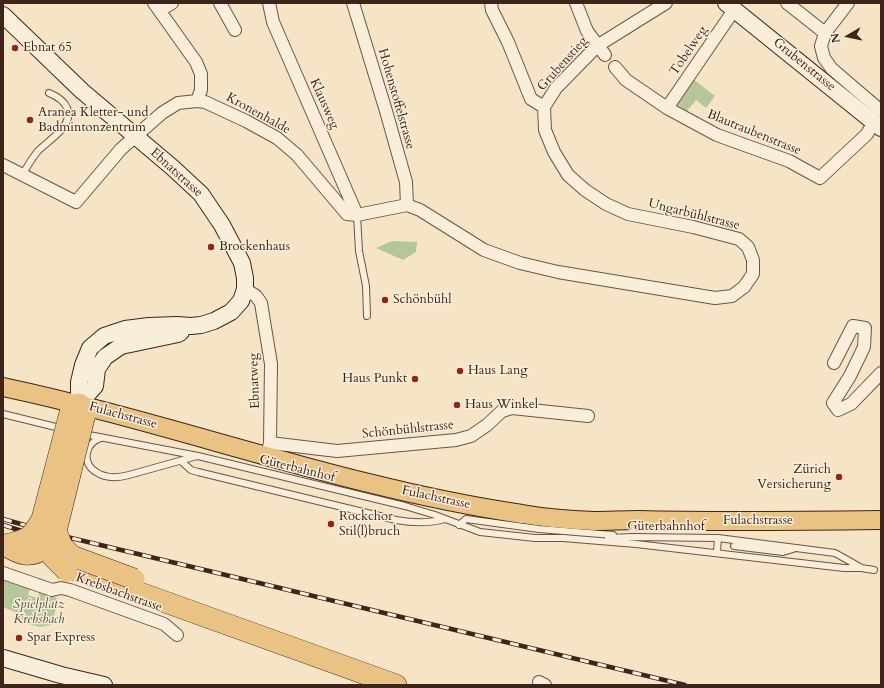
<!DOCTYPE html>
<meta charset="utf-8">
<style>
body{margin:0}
#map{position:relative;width:884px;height:688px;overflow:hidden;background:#f5e5c6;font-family:Cardo,serif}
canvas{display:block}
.frame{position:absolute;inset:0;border:4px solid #3e241b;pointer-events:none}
.north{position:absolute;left:828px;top:16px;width:40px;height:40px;-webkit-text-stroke:3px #f8eeda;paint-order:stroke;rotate:261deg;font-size:11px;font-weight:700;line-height:16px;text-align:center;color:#3e241b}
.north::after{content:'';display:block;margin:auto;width:14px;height:18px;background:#3e241b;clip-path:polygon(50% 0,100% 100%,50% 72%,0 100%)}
</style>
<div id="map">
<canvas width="884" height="688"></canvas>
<div class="frame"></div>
<div class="north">N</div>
</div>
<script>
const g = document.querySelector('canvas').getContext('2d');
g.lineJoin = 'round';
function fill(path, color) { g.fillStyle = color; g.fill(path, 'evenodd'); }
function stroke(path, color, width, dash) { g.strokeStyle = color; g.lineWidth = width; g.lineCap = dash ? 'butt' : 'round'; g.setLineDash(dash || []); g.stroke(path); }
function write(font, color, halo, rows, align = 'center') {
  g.font = font + ' Cardo,serif'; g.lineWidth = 3; g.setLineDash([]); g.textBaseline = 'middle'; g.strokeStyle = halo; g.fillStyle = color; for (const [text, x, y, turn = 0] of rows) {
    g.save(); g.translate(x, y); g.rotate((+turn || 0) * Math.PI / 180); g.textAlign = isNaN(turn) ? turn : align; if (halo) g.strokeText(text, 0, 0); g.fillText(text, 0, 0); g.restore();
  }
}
fill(new Path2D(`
 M693,79L715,96L706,108L696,100L687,111L675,103Z
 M392,241L417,242L416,252L403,260L376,248Z
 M3,578L30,588L28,595L37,598L40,592L59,599L51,625L40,627L25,623L15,612L3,607Z`), '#b5c69a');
const lane = new Path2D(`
 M22,175C27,167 32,158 38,151C45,144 54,138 61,130C76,113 66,100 49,93
 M357,215L359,251L366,286L367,316
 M3,414L64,429
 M84,434L198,456L405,506L435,515L480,532L535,538H563L636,544L844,568H861L874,570
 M101,438C85,443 81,463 96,472C105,478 118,478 129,475L197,456
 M181,461L191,470L198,472L396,520C413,523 428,524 445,519
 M459,525L466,519L539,529L613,535
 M608,538L633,537L718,538L835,553L860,567
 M734,546L783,552L793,549
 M717,552L718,538`);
const street = new Path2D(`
 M154,3L196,62L201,74V90L197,101
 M220,3L235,30
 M269,3L273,22L357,215
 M353,3L386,111L406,182L407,205
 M491,3L492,10L508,42L531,99L544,107
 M576,3L587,31L605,55
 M787,3L825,33
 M848,3L825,33L821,46L824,58L832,69L881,111
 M160,10L172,3
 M615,67L626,80L667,108L717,135L789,161L820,178L867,134L874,122
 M544,107L556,88L597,46L666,3
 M667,108L734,10
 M3,165L76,202L121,149L162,113L178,103L197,101L205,102L246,121L277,138L297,155L347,214L357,215L407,205L420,210L484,250L520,263L558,272L715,298L732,296L744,287L753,274V260L748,247L739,239L693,227L628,214L606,204L585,190L568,175L554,152L545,130L544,107
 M245,289L256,296L261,303L271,364L270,443L268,451
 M834,363L853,326L865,328L864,347L850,376L833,403L838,410L851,404L881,373
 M270,443L337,451L456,440L471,436L487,425L502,411L512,408L588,416
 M3,573L52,590L61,588L70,590L164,624L177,635
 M539,682L545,685`);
const secondary = new Path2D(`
 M726,3L881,128
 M3,15L82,91L173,168L201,194L222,225L242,263L245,278V289L241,301L231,312L214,321L201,325L191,326L177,325L149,326L125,329L104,336L90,348L83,365L79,382V404
 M79,404L95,386L97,369L105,357L121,346L178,334L181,332
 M3,658L61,675L104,685`);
const primary = new Path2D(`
 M3,387C177,424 345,488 522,514C545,518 570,520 594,521C608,521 623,520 638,520C719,522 800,521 881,520`);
const highway = new Path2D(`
 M70,413L79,404L84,418
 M68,567L396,685`);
stroke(lane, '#6c5446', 8);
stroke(street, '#6c5446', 14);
stroke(secondary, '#3e241b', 18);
stroke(primary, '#3e241b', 20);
stroke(highway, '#3e241b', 22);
stroke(lane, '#f8eeda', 6);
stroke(street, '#f8eeda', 12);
stroke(secondary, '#f8eeda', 16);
stroke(primary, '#eac283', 18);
stroke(highway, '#eac283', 21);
const rail = new Path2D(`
 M3,519L67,537L685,685
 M3,525L22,531`);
stroke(rail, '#3e241b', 4.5);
stroke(rail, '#f8eeda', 3, [9]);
const highwayBridge = new Path2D(`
 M56,531L62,546L72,556L134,579
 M5,545C11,549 18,553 25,554C40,556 52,543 56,531L84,418
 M5,545C27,540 31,539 42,519L70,413
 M47,547L53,557L67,571`);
stroke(highwayBridge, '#3e241b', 22, []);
stroke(highwayBridge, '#eac283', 21);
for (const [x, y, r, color] of [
 [15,48,4,"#8f2418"],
 [30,120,4,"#8f2418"],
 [211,247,4,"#8f2418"],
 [385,300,4,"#8f2418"],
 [460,371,4,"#8f2418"],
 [415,379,4,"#8f2418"],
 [457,405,4,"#8f2418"],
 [839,477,4,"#8f2418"],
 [331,524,4,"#8f2418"],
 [19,638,4,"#8f2418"]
]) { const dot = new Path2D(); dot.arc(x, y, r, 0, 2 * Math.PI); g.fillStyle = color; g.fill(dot); stroke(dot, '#f8eeda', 1.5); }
write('13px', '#3e241b', '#f8eeda', [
 ["Ebnat 65",23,48],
 ["Aranea Kletter- und",38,113],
 ["Badmintonzentrum",38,128],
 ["Brockenhaus",219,247],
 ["Schönbühl",393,300],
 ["Haus Lang",468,371],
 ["Haus Punkt",407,379,"right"],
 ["Haus Winkel",465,405],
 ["Zürich",831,470,"right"],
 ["Versicherung",831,485,"right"],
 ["Rockchor",339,517],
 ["Stil(l)bruch",339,532],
 ["Spar Express",27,638]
], 'left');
write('13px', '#3e241b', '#f8eeda', [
 ["Tobelweg",689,51,-56],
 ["Grubenstieg",563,64,-48],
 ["Grubenstrasse",804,65,39],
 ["Hohenstoffelstrasse",396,99,74],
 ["Klausweg",324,104,66],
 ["Kronenhalde",258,114,29],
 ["Blautraubenstrasse",754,133,22],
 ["Ebnatstrasse",176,173,42],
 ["Ungarbühlstrasse",694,215,14],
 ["Ebnatweg",255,381,-92],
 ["Fulachstrasse",123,416,15],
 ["Schönbühlstrasse",408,430,-6],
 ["Güterbahnhof",297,469,14],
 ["Fulachstrasse",436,498,12],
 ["Fulachstrasse",758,521],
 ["Güterbahnhof",666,527],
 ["Krebsbachstrasse",119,593,20]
]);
write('italic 13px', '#5c4c3b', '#f8eeda', [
 ["Spielplatz",39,605],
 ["Krebsbach",39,620]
]);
</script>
